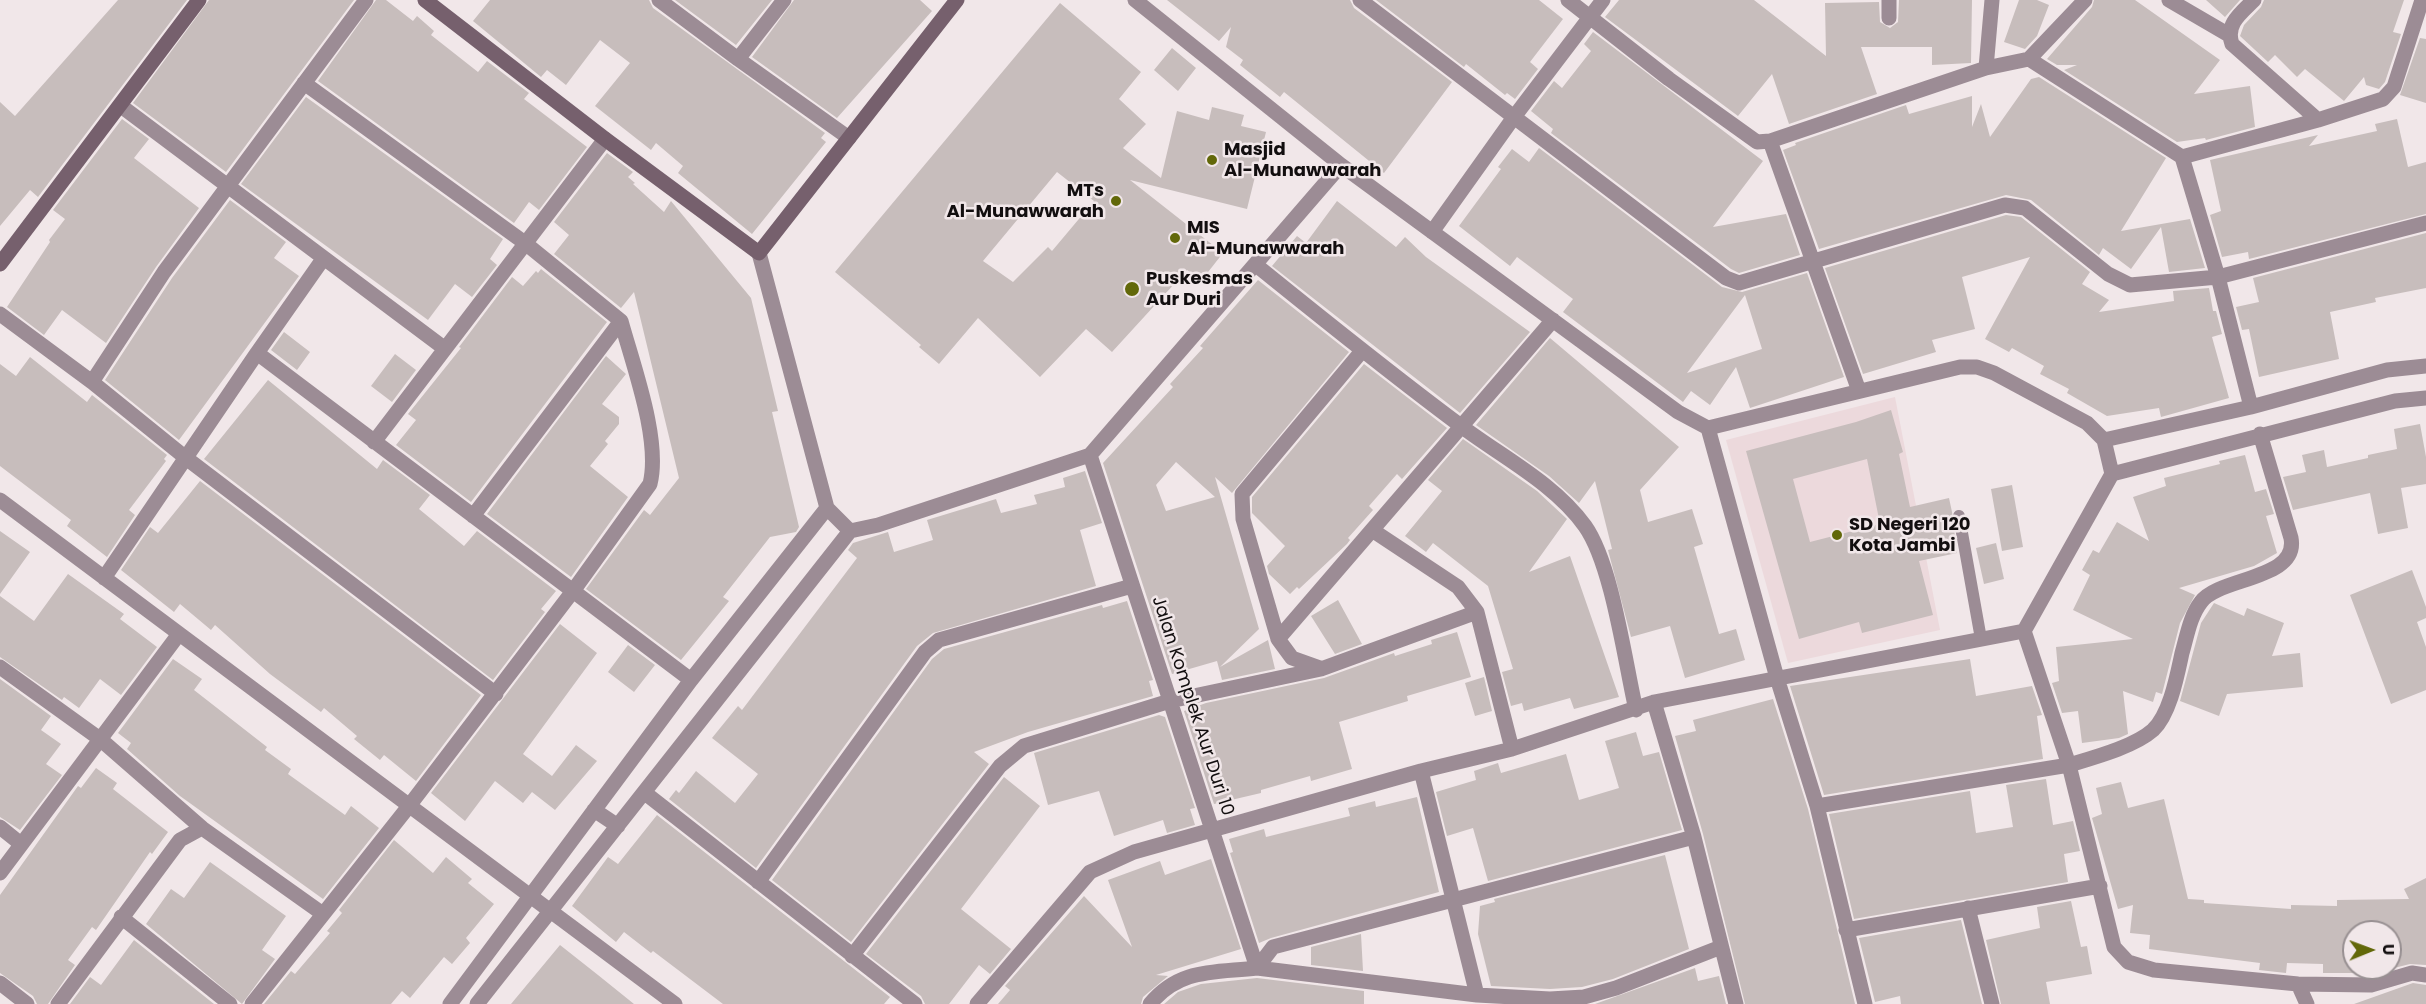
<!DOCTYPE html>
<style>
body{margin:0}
#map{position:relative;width:2426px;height:1004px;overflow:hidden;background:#f1e7e9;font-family:Poppins,sans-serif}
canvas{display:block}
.north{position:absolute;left:2342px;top:920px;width:60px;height:60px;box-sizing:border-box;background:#f1e7e9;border:2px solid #989092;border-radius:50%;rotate:89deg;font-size:16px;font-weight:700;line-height:24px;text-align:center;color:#120e0f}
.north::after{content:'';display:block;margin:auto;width:21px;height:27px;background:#626809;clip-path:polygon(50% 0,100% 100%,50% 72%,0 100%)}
</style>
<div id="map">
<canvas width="2426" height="1004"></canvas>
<div class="north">U</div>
</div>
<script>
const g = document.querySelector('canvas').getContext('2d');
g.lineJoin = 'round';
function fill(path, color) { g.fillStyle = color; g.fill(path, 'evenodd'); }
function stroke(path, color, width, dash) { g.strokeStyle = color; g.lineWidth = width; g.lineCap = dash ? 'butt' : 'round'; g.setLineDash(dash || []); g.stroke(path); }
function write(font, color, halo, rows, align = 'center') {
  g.font = font + ' Poppins,sans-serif'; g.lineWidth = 5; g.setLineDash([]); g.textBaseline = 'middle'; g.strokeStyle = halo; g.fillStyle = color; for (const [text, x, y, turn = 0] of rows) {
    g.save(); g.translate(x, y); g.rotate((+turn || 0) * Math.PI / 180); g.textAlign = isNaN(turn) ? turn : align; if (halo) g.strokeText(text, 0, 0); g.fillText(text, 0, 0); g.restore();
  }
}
fill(new Path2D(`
 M1895,397L1940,630L1788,663L1726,440Z`), '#ecd9dc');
fill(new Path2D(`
 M118,0H187L38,197L30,190L0,226V102L15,116Z
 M209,0H354L226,172L133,103Z
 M376,0H386L413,21L417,16L434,31L431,35L478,72L487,61L529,93L524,99L587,147L539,210L529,202L514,223L318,81Z
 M490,0H649L653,8L825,133L821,138L826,142L752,234L678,173L683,166L656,143L651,150L595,106L630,63L600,40L566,85L547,70L541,77L473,21Z
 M675,0H772L736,45Z
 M794,0H920L932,11L837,118L752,57Z
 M1167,0H1350L1354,8L1452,82L1384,173L1284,92L1280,97L1240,65L1243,60L1226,47L1231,27L1219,41Z
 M1376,0H1539L1563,19L1530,62L1538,69L1515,99L1507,93L1505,95L1466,64L1464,67Z
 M1619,0H1754L1826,56L1825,3L1879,2L1880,22L1890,28L1898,22L1899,0H1972L1971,63L1932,65V47H1861L1877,94L1789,124L1772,74L1738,116L1605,17Z
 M2019,0H2037L2049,5L2037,36L2025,49L2004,42Z
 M2094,0H2135L2220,60L2194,94L2250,86L2255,127L2206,140L2205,138L2177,142L2064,70L2077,65H2057L2047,59L2092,7Z
 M2206,0H2240L2225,17Z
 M2264,0H2404L2393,32L2401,34L2385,82L2379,89L2366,85L2364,77L2344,101L2305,69L2297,77L2275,55L2268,62L2240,36L2244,25L2261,7Z
 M1060,3L1141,72L1119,99L1146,124L1123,148L1161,178L1177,111L1209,120L1212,107L1244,115L1241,126L1266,132L1247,209L1130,180L1223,253L1201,281L1187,270L1112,352L1086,329L1040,377L978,318L939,364L919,347L921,345L835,272ZM1057,172L1094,201L1052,251L1048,247L1013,282L983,261Z
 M1593,32L1763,161L1713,227L1786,214L1800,255L1739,273L1731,269L1551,133L1553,129L1531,111L1554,81L1562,88L1591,51L1584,44Z
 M2420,38L2426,39V103L2400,95Z
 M1172,48L1196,68L1178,91L1154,70Z
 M2039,77L2166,158L2121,231L2190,219L2205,268L2169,272L2161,227L2131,269L2103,248L2099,255L2031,200L2006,195L1819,249L1783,150L1796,145L1795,143L1906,105L1909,114L1972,96V127L1981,104L1990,137L2031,79Z
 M306,97L503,239L490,259L497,265L472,297L455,284L428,320L241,184Z
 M122,119L149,139L134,158L199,208L156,267L106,343L62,310L44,335L7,307L50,242L49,240L65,219L53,210Z
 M2397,119L2408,167L2426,162V214L2249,259L2248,252L2222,257L2210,215L2221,211L2210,160L2318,135L2309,146L2377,131L2375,124Z
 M1539,148L1722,287L1742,292L1807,273L1844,377L1750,408L1736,367L1710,405L1691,391L1683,402L1563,312L1573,299L1517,257L1510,266L1459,226L1501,169L1498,167L1512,149L1529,162ZM1745,295L1762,349L1687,373Z
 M607,153L633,172L628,177L635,183L633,184L664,212L671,201L751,298L778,411L772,412L799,527L796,532L770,537L723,597L729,601L681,660L586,589L644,510L650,515L679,478L634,292L621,308L554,254L569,235L554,222Z
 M230,200L286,242L274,258L299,276L179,440L105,380L172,278Z
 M1337,201L1396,247L1405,237L1426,257L1530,332L1460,413L1272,266L1297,236L1306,243Z
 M2006,215L2021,217L2090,272L2082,284L2109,300L2099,312L2174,301L2173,291L2209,288L2213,311H2216L2222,334L2212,337L2229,398L2161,417L2159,408L2107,416L2067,393L2069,389L2040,374L2044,366L2012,348L2009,352L1985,339L2030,257L1962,277L1975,329L1932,340L1936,352L1863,374L1825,268Z
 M2426,233V288L2375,298L2376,302L2330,312L2339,359L2259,377L2249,329L2242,330L2236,307L2259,302L2253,278Z
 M541,269L607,322L471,502L396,445L416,420L408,414L461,348L459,347L512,277L523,286L536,271L538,273Z
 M1258,280L1349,352L1232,493L1215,477L1259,629L1220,667L1268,640L1275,669L1222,680L1217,661L1172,674L1103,463L1173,387L1170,384L1203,348L1200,346ZM1176,462L1215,497L1166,511L1156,485Z
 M284,332L310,352L297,370L271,350Z
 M1550,338L1679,447L1640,490L1648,522L1692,509L1703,544L1694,547L1719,634L1736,629L1745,660L1685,678L1670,626L1631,637L1608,550L1612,549L1595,481L1579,503L1549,476L1476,425Z
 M395,354L416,370L392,402L371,386Z
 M606,356L626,374L602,404L619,417V424L605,441L608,444L590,466L628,497L571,577L487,514Z
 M30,357L87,402L92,395L167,455L164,459L166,461L129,510L135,515L107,557L67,526L71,520L0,466V364L16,376Z
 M1364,364L1447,428L1402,479L1397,474L1369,506L1373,510L1348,538L1350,540L1347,544L1299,589L1297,587L1290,594L1269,574L1267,566L1285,546L1252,513V497Z
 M268,380L377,469L383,460L430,495L419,509L464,546L477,531L556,591L541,609L545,612L493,680L204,459Z
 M1891,410L1903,452L1899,454L1910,507L1949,498L1952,512L1957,553L1919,561L1933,615L1862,633L1859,622L1799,639L1746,451L1856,422ZM1867,459L1880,524L1810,542L1793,479Z
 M2420,424L2426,457V484L2401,488L2408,528L2378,534L2370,493L2293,510L2283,477L2306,472L2302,455L2324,450L2327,467L2368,458V455L2397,449L2394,429Z
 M1463,439L1537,491L1567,519L1529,572L1570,556L1619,697L1574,709L1570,698L1524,711L1522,703L1511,706L1502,672L1513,669L1488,586L1433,543L1426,552L1405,536L1442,491L1428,480Z
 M2245,455L2255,492L2266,489L2274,514L2266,516L2277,553L2254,566L2179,588L2195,595L2180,623L2162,694L2156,692L2153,702L2123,691L2128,734L2119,738L2082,743L2078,711L2062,713L2052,683L2059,681L2056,647L2133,639L2073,610L2090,575L2082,570L2093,550L2099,553L2117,522L2149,541L2133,497L2166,486L2164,478L2220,464L2219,461Z
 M1085,471L1102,523L1080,530L1096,586L933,633L917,646L756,868L669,799L676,790L679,793L696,771L735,803L758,774L712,738L738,706L742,710L857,558L848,550L853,543L888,532L894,552L933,540L927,520L996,499L1001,513L1037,504L1034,495L1065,487L1063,478Z
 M200,481L481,695L416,781L384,755L380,760L354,739L357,736L324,708L321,712L270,674L215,625L211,630L180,604L174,612L121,570L150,527L158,533Z
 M2012,485L2023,547L2002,551L1991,489Z
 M0,531L30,552L0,594Z
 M1996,543L2004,579L1984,584L1976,548Z
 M2412,570L2426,607V618L2417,622L2426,647V690L2391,704L2350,595Z
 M68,574L124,614L120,619L157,647L121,695L100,679L79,708L64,697L62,700L0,657V596L34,621Z
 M1338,600L1362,644L1335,654L1311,616Z
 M1127,601L1153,680L1149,681L1153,696L1028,732L974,752L989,764L851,942L772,880L932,659L944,649L1102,605L1103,608Z
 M2214,603L2244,616L2247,608L2284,623L2272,656L2300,653L2303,687L2227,694L2219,716L2180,701L2201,623Z
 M560,624L597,653L523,754L552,776L576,745L597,761L555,810L532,792L523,803L495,781L465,821L431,793Z
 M1457,632L1471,677L1407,696L1408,701L1339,722L1352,769L1311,781L1310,776L1261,790V793L1214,804L1184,711L1206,703L1324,678L1394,653L1395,656L1432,644L1431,640Z
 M628,645L655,665L634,692L608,672Z
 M173,659L202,679L194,690L267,747L265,750L291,769L288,774L345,815L351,806L379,828L323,899L180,796L127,749L131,743L118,733Z
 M1970,659L1976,696L2032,686L2042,715L2037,716L2043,759L1824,795L1790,686Z
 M1484,677L1492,711L1475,716L1465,683Z
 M0,679L51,716L41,730L61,744L46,764L62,775L20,830L0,817Z
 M1773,699L1808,809L1855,1004H1745L1703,834L1675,736L1696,731L1693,720Z
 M1159,715L1165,717L1195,808L1190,809L1195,825L1167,833L1163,820L1114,836L1099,791L1048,805L1034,753Z
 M1636,732L1643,756L1659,752L1682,830L1488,881L1473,828L1447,836L1436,792L1476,780L1474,771L1498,763L1501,773L1566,754L1579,800L1619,788L1605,741Z
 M96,768L117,783L113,789L168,832L152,854L150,852L96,930L92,927L68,960L75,965L48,1004H37L33,996L0,973V895L78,786L81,788Z
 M1004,777L1040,806L961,909L1011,949L990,974L979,965L949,1004H925L921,996L866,954Z
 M2046,779L2053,825L2073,821L2080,851L2064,854L2068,882L1854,919L1829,814L1970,791L1976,833L2013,827L2006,785Z
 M2121,782L2128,808L2164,799L2188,899L2204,900V903L2291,909V905L2337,906V900L2409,899L2404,889L2426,878V965L2410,964L2390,969V932H2354V973H2323V964L2287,963L2286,973L2259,970L2260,963L2149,949L2150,935L2130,933L2133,905L2118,909L2092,818L2102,814L2096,788Z
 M1417,797L1439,892L1271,938L1259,943L1230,853L1233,852L1229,839L1264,829L1266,837L1350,816L1348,808L1375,801L1376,807Z
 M657,815L890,997L884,1004H723L653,951L651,953L624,932L616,942L572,906L608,857L618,864Z
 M394,840L433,873L446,857L472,879L468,883L494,904L466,938L470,943L452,964L444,957L410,998L402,991L391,1004H264L291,971L295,974L330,933L327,931L342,913L339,910Z
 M1665,855L1689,949L1613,979L1582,987L1550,989L1491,986L1478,934L1480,906L1495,902L1494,899Z
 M1211,859L1241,949L1156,975L1168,976L1143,997L1141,1004H998L1010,990L1005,986L1084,896L1132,947L1108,880L1160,861L1165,875Z
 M210,862L286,916L262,950L275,959L242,1004L146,924L171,889L184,898Z
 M2071,901L2081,947L2087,946L2092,974L2046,982L2050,1004H2001L1986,940L2040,928L2037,907Z
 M1961,920L1982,1004H1901L1900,996L1875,1002L1859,938Z
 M1361,934L1363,971L1311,965V947Z
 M134,940L214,1004H70L90,977L101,985Z
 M560,945L598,975L634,1004H511Z
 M1695,968L1698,981L1719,976L1726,1004H1595Z
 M1257,978L1364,991V1004H1164L1178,992L1201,984Z
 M2413,983L2426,985V1004H2354Z`), '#c7bdbc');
stroke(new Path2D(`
 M1959,516L1981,639`), '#9c8c95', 12);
stroke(new Path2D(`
 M659,0L738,59
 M784,0L738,59L849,138
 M1135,0L1341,165L1678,412L1708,428L1960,367H1977L1994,373L2087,423L2104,440L2112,474L2024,631L2069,765L2114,947L2128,962L2154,970L2298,984L2371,985L2412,973L2426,975
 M1360,0L1514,117L1603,0
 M1568,0L1669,79L1757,142L1770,141L1986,68L2029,59L2182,157L2218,277L2251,407
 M2169,0L2229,35
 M2254,0C2241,13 2225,24 2232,44L2318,120
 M1889,18V0
 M2029,59L2085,0
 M1986,68L1992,0
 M304,83L525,243L621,321L473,516
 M121,106L444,348
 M1770,141L1859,391
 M2182,157L2318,120L2383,99L2394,87L2422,0
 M1432,232L1514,117L1726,278L1739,283L2005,205L2025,208L2108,274L2130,285L2218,277L2426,223
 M759,253L827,508L850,531L878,525L1090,455L1341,165
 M1256,265C1324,320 1391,374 1461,426C1502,457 1554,483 1585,526C1612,564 1625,662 1636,710
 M0,314L92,382L186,458L496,694
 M621,321C633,365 661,440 650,484L573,591L691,680
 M257,353L323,259
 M92,382L164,272L366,0
 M1708,428L1777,678L1817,806L1865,1004
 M2104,440L2251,407L2387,370L2426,366
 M374,442L605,139
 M1090,455L1257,968L1477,995L1550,999L1584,997L1616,988L1721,947
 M2112,474L2395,401L2426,398
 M0,500L675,1004
 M104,578L257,353L573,591L409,806L252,1004
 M1477,612L1512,749
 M1278,639L1243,519L1242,494L1362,351
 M0,667L100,739L202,828
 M1320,668L1292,658L1278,639L1553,320
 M1654,702L1694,837L1736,1004
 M1421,771L1477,995
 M645,793L915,1004
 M1817,806L2069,765C2092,758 2134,747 2153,730C2170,714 2177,676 2182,653C2187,636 2190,616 2201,602C2219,577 2299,580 2291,538L2260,434
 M594,810L618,826
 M0,827L21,844
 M0,873L179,634
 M758,882L925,652L939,640L1132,586
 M1968,908L1992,1004
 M121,917L230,1004
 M1846,930L2100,886
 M852,956L1000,766L1024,746L1170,701L1321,669L1477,612L1458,587L1372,530
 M0,983L27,1004
 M2298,984L2307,1004
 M58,1004L180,840L202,828L323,914
 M450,1004L691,680L827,508
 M477,1004L850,531
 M977,1004L1090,872L1134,852L1421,771L1512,749L1654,702L2024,631
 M1150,1004C1180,968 1214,973 1257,968L1273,947L1694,837`), '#9c8c95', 15);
stroke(new Path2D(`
 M425,0L605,139L759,253L957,0
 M0,264L199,0`), '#76606d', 15);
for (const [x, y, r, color] of [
 [1212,160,6,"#626809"],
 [1116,201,6,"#626809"],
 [1175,238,6,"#626809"],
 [1132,289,8,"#626809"],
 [1837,535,6,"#626809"]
]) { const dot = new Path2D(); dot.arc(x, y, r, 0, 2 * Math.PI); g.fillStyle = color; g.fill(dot); stroke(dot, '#f1e7e9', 2); }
write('bold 18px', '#120e0f', '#f1e7e9', [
 ["Masjid",1224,150],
 ["Al-Munawwarah",1224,171],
 ["MTs",1104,191,"right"],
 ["Al-Munawwarah",1104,212,"right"],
 ["MIS",1187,228],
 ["Al-Munawwarah",1187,249],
 ["Puskesmas",1146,279],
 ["Aur Duri",1146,300],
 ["SD Negeri 120",1849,525],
 ["Kota Jambi",1849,546]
], 'left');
write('18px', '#120e0f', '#f1e7e9', [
 ["Jalan Komplek Aur Duri 10",1192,706,72]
]);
</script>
